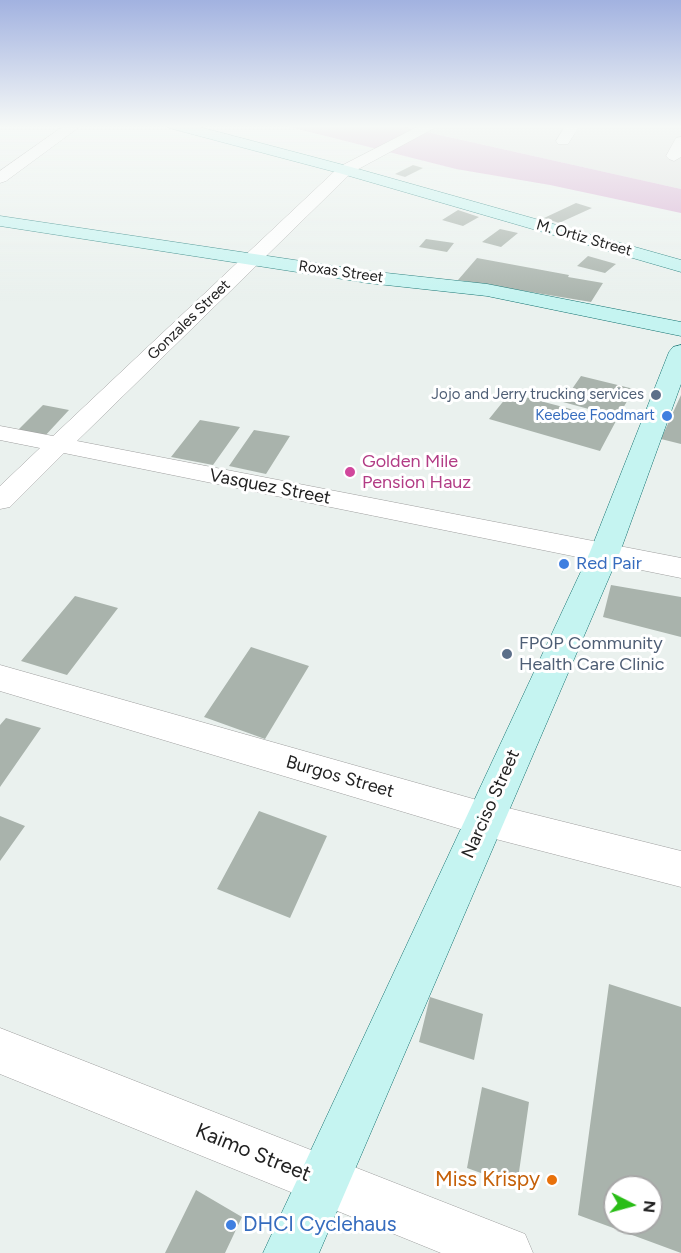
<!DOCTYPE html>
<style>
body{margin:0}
#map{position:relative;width:681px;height:1253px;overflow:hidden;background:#eaf1ee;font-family:Figtree,sans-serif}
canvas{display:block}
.north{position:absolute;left:603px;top:1175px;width:60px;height:60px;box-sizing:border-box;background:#fff;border:2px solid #a7a7a7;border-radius:50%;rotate:96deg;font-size:16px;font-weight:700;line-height:24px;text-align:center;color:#222}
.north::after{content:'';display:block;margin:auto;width:21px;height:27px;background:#2abd17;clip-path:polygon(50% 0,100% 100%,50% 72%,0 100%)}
</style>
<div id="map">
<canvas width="681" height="1253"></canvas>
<div class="north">N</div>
</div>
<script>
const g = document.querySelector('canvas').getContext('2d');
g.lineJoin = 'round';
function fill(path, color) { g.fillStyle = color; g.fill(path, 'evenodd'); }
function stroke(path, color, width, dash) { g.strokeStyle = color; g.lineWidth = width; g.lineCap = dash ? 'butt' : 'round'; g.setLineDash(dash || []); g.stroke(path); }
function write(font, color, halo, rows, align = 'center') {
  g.font = font + ' Figtree,sans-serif'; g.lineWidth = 6; g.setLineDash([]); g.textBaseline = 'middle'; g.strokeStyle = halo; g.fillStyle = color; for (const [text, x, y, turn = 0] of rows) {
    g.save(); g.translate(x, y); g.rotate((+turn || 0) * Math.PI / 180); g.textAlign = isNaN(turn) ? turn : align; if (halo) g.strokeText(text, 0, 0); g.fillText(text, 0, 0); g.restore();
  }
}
fill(new Path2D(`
 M395,125H681V189L627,177Z`), '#dfe0df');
fill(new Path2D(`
 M282,125H395L681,189V213L550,185L456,169Z`), '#d9b0d4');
fill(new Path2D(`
 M413,165L423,168L405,177L395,174Z
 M576,203L592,208L559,223L544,218Z
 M458,210L479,217L463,226L442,220Z
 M500,229L518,233L501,247L482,242Z
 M426,239L454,243L447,252L419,247Z
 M588,256L616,264L605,273L577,266Z
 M477,258L569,275L568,277L603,283L591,302L458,280Z
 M581,376L634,389L618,417L563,402Z
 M510,393L616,421L600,451L489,419Z
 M681,395V444L661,439Z
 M43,405L69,410L43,438L16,432Z
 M200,420L240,427L213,465L171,457Z
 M254,430L290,436L266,474L229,466Z
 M611,585L681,597V637L603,617Z
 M75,596L118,608L67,675L21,661Z
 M251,647L309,666L265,739L204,717Z
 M6,718L41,728L0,787V725Z
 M259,811L327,836L290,918L217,889Z
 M0,816L25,826L0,861Z
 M609,984L681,1007V1253L578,1215ZM615,1187H651V1223H615Z
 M430,997L483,1014L474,1060L419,1042Z
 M482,1087L529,1102L517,1186L467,1168Z
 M196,1190L242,1217L225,1253H165Z`), '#a9b3ac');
const street = new Path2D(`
 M65,125H82L6,181L0,183V171Z
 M421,125H440L351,173L77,441L681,558V578L64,453L10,507L0,509V486L40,448L0,440V426L53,436L339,167Z
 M566,125H580L568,144H558L556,141Z
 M681,137V157L674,161L669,159L666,156L676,138Z
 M0,665L484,802L681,851V887L484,836L0,691Z
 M0,1028L525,1234L533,1253H441L0,1074Z`);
const secondary = new Path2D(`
 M167,125H192L351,167L681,260V272L339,173L169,128Z
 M0,216L368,271L487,284L681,322V336L487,296L368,283L0,226Z
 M681,345V384L620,552L319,1253H263L590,552L669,352L673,347Z`);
stroke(street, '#9f9f9f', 1);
stroke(secondary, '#12706f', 1);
fill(street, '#fff');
fill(secondary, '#c5f4f1');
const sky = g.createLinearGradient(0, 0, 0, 301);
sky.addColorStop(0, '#a2b2e0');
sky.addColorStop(0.42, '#f6f9f7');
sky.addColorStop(1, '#f6f9f700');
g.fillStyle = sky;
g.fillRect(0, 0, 681, 301);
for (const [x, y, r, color] of [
 [656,395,6,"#5c6f8a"],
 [667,416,6,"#3f7fe0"],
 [350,472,6,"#d1479c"],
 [564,564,6,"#3f7fe0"],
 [507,654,6,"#5c6f8a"],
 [552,1180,6,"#e8710a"],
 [231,1225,6,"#3f7fe0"]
]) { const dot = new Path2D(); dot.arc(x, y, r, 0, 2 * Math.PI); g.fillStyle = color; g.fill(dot); stroke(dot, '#fff', 2); }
write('15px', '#222', '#fff', [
 ["M. Ortiz Street",584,238,16],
 ["Roxas Street",341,272,8],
 ["Gonzales Street",189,320,-44]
]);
write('15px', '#4e5e75', '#fff', [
 ["Jojo and Jerry trucking services",644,395]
], 'right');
write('15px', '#366cbe', '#fff', [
 ["Keebee Foodmart",655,416]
], 'right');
write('18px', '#b23c85', '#fff', [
 ["Golden Mile",362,462],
 ["Pension Hauz",362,483]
], 'left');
write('18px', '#222', '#fff', [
 ["Vasquez Street",270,487,11],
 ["Burgos Street",340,777,16],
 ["Narciso Street",491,804,-66]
]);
write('18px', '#366cbe', '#fff', [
 ["Red Pair",576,564]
], 'left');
write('18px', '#4e5e75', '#fff', [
 ["FPOP Community",519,644],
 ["Health Care Clinic",519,665]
], 'left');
write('21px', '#222', '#fff', [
 ["Kaimo Street",253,1153,22]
]);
write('21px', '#c56008', '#fff', [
 ["Miss Krispy",540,1180]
], 'right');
write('21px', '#366cbe', '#fff', [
 ["DHCI Cyclehaus",243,1225]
], 'left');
</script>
